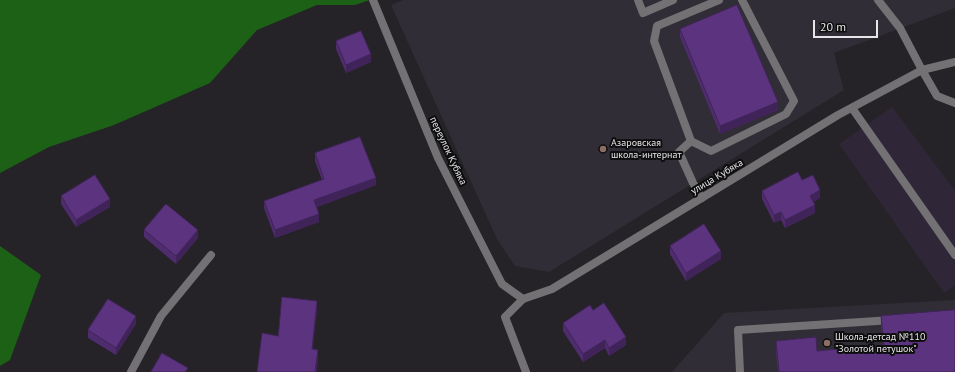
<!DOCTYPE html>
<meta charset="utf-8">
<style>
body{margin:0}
#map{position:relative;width:955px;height:372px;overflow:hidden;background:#252327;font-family:"PT Sans",sans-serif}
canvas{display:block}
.scale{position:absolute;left:813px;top:20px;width:65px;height:18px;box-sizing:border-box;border:2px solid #e7e5e8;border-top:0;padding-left:5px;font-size:12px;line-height:14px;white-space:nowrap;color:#e7e5e8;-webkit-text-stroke:3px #0d0d0e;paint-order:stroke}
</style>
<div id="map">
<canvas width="955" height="372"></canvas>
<div class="scale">20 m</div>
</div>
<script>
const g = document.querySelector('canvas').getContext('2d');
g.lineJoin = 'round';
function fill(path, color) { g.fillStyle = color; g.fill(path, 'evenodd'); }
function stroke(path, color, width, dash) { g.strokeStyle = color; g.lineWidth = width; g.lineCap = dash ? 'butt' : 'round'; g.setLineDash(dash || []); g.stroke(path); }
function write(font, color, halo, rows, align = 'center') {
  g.font = font + ' "PT Sans",sans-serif'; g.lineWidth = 4; g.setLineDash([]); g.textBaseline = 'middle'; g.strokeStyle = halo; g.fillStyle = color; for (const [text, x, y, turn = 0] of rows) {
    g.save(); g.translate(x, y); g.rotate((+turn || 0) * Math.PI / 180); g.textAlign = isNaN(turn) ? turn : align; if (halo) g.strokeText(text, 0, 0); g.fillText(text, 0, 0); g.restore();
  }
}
fill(new Path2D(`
 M403,0H955V8L834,53L844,90L549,272L515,266L497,239L391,5Z
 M955,300V372H672L724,313Z`), '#312d36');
fill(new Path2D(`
 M892,107L955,191V285L944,293L839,144Z`), '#2f2737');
fill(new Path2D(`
 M0,0H370L355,5H317L257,30L210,83L114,125L49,147L0,173Z
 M0,246L41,275L10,360L0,366Z`), '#1d6117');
stroke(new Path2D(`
 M638,0L643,13L673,0
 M719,0L657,26L654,41L691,141L711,151L786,114L794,101L742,0
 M878,0L900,28L922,70
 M852,108L955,255
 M691,141L679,152L693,183L702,198
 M740,372L738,330L892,320`), '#737173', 8);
stroke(new Path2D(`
 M373,0L438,158L502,284L523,299L505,317L526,372
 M131,372L161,316L211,255`), '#737173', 8);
stroke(new Path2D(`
 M922,70L937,96L955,103
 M523,299L552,289L838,115L922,70L955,62`), '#737173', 8);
fill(new Path2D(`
 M680,29L778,110L720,134L680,37Z
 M336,41L371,62L346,73L336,49Z
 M315,153L376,185L317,207L319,222L275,238L264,208V201L322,180L315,161Z
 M802,180L820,198L813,202L815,213L785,228L781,220L774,223L762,199V191Z
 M61,196L110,207L76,227L61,204Z
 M144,230L198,238L176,264L144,237Z
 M670,246L721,259L686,281L670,254Z
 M593,310L626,345L609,356L605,348L583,362L563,331V323Z
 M881,316L955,372H778L776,353V341L817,351L883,345L881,329Z
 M136,324L116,355L88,338V330Z`), '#4f2c6d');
fill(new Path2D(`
 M371,54V62L346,73V65Z
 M778,102V110L720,134V126Z
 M376,178V185L314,208V200Z
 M820,190V198L810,204V196Z
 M110,199V207L76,227V220Z
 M815,205V213L785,228V220Z
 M781,212V220L774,223V215Z
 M319,214V222L275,238V230Z
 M198,230V238L176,264V256Z
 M721,251V259L686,281V273Z
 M317,301V311L312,359V349Z
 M136,316V324L116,355V348Z
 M626,337V345L609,356V348Z
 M605,340V348L583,362V354Z
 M318,350V360L317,372H315Z`), '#402459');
const building = new Path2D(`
 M737,5L778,102L720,126L680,29Z
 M361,31L371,54L346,65L336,41Z
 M360,137L376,178L314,200L319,214L275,230L264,201L324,179L315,153Z
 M798,172L802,180L813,175L820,190L810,196L815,205L785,220L781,212L774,215L762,191Z
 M95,175L110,199L76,220L61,196Z
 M166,204L198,230L176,256L144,230Z
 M704,224L721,251L686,273L670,246Z
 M282,297L317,301L312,349L318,350L315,372H257L262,333L278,336Z
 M108,299L136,316L116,348L88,330Z
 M604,303L626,337L609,348L605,340L583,354L563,323L590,305L593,310Z
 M955,310V372H779L776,341L816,337L817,351L884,345L881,316Z
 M162,353L188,368L185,372H151Z`);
fill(building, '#5c337f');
stroke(building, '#402459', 1);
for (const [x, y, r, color] of [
 [603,149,4,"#8d6e63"],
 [827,343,4,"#8d6e63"]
]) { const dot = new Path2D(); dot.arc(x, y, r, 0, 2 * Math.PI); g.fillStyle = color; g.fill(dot); stroke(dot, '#0d0d0e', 1.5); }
write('10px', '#e7e5e8', '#0d0d0e', [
 ["Азаровская",611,143],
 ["школа-интернат",611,155],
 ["Школа-детсад №110",835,337],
 ["\"Золотой петушок\"",835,349]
], 'left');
write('10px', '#e7e5e8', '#0d0d0e', [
 ["переулок Кубяка",448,151,65],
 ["улица Кубяка",717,177,-31]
]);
</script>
